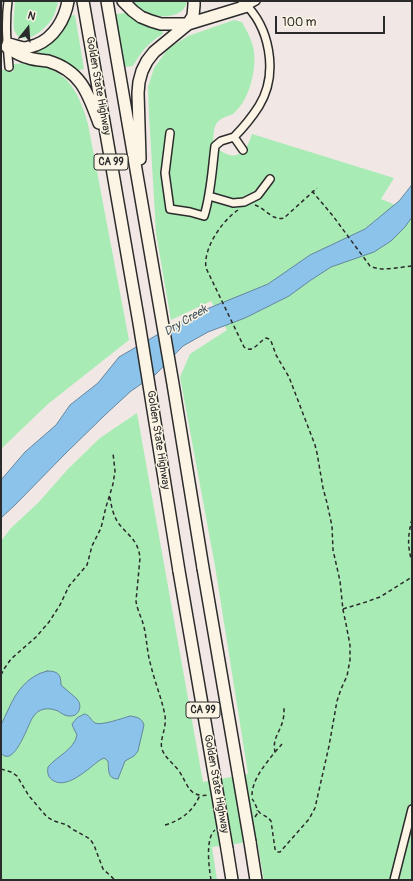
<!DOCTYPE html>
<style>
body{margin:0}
#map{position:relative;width:413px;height:881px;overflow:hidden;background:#f1e8e5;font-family:Pangolin,sans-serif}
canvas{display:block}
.frame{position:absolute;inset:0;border:2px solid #2b2b2b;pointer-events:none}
.north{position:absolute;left:8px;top:8px;width:40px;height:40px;-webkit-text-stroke:3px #fcf5e5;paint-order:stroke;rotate:17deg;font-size:11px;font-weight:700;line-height:16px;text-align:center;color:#2b2b2b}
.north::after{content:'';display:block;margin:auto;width:14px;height:18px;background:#2b2b2b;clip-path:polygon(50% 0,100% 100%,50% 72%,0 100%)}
.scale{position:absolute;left:275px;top:16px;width:110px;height:18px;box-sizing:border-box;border:2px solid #2b2b2b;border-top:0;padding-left:5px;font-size:12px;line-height:14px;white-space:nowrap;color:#2b2b2b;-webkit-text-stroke:3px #fcf5e5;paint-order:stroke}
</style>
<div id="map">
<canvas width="413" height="881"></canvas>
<div class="frame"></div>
<div class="north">N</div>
<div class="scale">100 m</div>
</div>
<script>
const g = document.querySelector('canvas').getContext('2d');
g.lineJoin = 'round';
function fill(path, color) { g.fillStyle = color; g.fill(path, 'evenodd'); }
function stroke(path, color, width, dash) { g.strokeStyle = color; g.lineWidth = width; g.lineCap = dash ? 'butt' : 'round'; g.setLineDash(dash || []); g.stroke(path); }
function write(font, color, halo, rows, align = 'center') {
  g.font = font + ' Pangolin,sans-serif'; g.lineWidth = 3; g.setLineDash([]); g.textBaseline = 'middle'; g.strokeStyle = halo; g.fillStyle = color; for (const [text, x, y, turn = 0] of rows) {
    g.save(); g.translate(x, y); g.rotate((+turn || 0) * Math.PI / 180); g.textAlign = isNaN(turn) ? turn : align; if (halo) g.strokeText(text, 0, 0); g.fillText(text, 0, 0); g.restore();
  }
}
fill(new Path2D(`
 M15,1H58C57,7 55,14 52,19C46,28 24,49 15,32C12,26 15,8 15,1Z
 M132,1H187C185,16 166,18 153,15C145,12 138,7 132,1Z
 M126,13C139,22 147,26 162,30L163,34C149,42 141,52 133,66L124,67L116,14Z
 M75,15L84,69L75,71L52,57L39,54L37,50L66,16Z
 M234,20L242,22C247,31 252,40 254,51C256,70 250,97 236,111C233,115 230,115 225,117C212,122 214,133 213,145C232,162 245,158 252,134L394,178L381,199L412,212V880H264L257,841L212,847L217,880H1V541L11,528L38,503L68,469L100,438L137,413L203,782L248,774L215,566L180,377L190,354L227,330L211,301L171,320L156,233L149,114L148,87L154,68L168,49L188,36Z
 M26,63C31,64 37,64 42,66C71,74 80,97 88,124L129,340L48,404L1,449V69L13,72L14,64Z`), '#a8ebb5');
const water = new Path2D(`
 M412,185V217L405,227L391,241L374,252L331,267L311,280L289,296L245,318L208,332L183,346L156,374L131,391L105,415L66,453L15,505L1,518V480L25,452L56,425L70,405L98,383L119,357L174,325L197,313L268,284L310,255L365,229L399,201Z
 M47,671C58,671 61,674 61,685C66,690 72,694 77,699C83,706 79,717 69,716C65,716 61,713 58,711C48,707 39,708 33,717C28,724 14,769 1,753C1,745 0,732 1,725C3,720 6,715 8,710C16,692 27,676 47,671Z
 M85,714C91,716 90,720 95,723C101,726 123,718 130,716C137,717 142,718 144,725L138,751L134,756L125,761L118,779C107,779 109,770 108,761L104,758L100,760C89,768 68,789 54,781C48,778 47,773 48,767C57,756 74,750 77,735L73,727L72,724L77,718Z`);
fill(water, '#8bc3ea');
stroke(water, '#65869e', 1);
const minor = new Path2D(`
 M8,1C5,23 7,45 9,67
 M247,6L256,1
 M170,133L165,173L170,209L190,212L204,216C211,194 212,170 215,146L221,141L234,137
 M234,137C243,128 252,117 259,106C279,73 270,26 242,1
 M234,137L243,150
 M209,196L233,203L244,202L258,195L270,179
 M394,880L412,809`);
const highway = new Path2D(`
 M83,1L139,323L179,571
 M107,1L173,384L203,568
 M123,1L133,11L141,17L151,21L161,24H188L247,6
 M8,44C13,45 19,47 24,48C28,48 32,46 36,45C54,38 65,19 68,1
 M7,47C14,52 21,56 29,58C35,60 42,60 48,61C81,71 88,93 99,123
 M140,159L138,93L139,82L142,71L147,61L154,52L188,24L193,16L194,5V1
 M250,842L256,880
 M227,849L232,880`);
stroke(minor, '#2b2b2b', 10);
stroke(highway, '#2b2b2b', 14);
stroke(new Path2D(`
 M312,191L333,216L370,266C382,272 399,267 412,266
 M255,205C265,208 272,221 284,218L317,188
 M238,210C222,221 203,248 206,268L244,347C253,354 258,342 266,338L269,339L271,341L276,355L289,377L315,445L317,453L323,488L327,503L332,526L333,550L340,581L343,610L346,624L350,645V660L347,676L341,689L337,701L329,746L315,808L309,819L280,852H277L275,849L271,821C267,816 264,816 260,813C256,809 256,803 252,799
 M110,497C111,505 113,514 117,521C126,535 138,538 140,558L136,601C137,610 142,618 144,627C147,640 147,653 151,666C155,683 162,699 165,716C167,728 159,740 162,749C165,758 173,763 179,771C188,784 188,798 209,795
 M412,519C408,535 407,545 412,562
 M343,609L366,602L380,597L412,577
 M1,675L4,669L11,659L36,637L49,622L60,605L69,586L87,565L92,546L101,528L106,507L113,484L115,471L113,453
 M275,752L282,744
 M1,769L11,772L17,776L29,796L47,817L54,821L67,825L72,829L85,836L90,839L94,845L103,869L115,880
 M252,795C252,780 266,763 275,752C272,738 280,733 283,720C284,716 284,712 284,707
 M255,817L257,814V810
 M165,825C182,820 193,811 200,795
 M211,880C209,868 205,838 215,830`), '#2b2b2b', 1.5, [4, 3]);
stroke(minor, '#fcf5e5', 7);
stroke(highway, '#fcf5e5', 11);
const highwayBridge = new Path2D(`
 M203,568L250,842
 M179,571L227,849`);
stroke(highwayBridge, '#2b2b2b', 14, []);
stroke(highwayBridge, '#fcf5e5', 11);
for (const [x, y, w] of [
 [111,162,34],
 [203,710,34]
]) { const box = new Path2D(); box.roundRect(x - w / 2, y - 8, w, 16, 3); g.fillStyle = '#fcf5e5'; g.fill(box); stroke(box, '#2b2b2b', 1); }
write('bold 10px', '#2b2b2b', null, [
 ["CA 99",111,162],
 ["CA 99",203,710]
]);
write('11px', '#2b2b2b', '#fcf5e5', [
 ["Golden State Highway",98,86,80],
 ["Golden State Highway",158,440,81],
 ["Golden State Highway",216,784,80]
]);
write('italic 12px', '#485964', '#fcf5e5', [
 ["Dry Creek",186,321,-31]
]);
</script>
